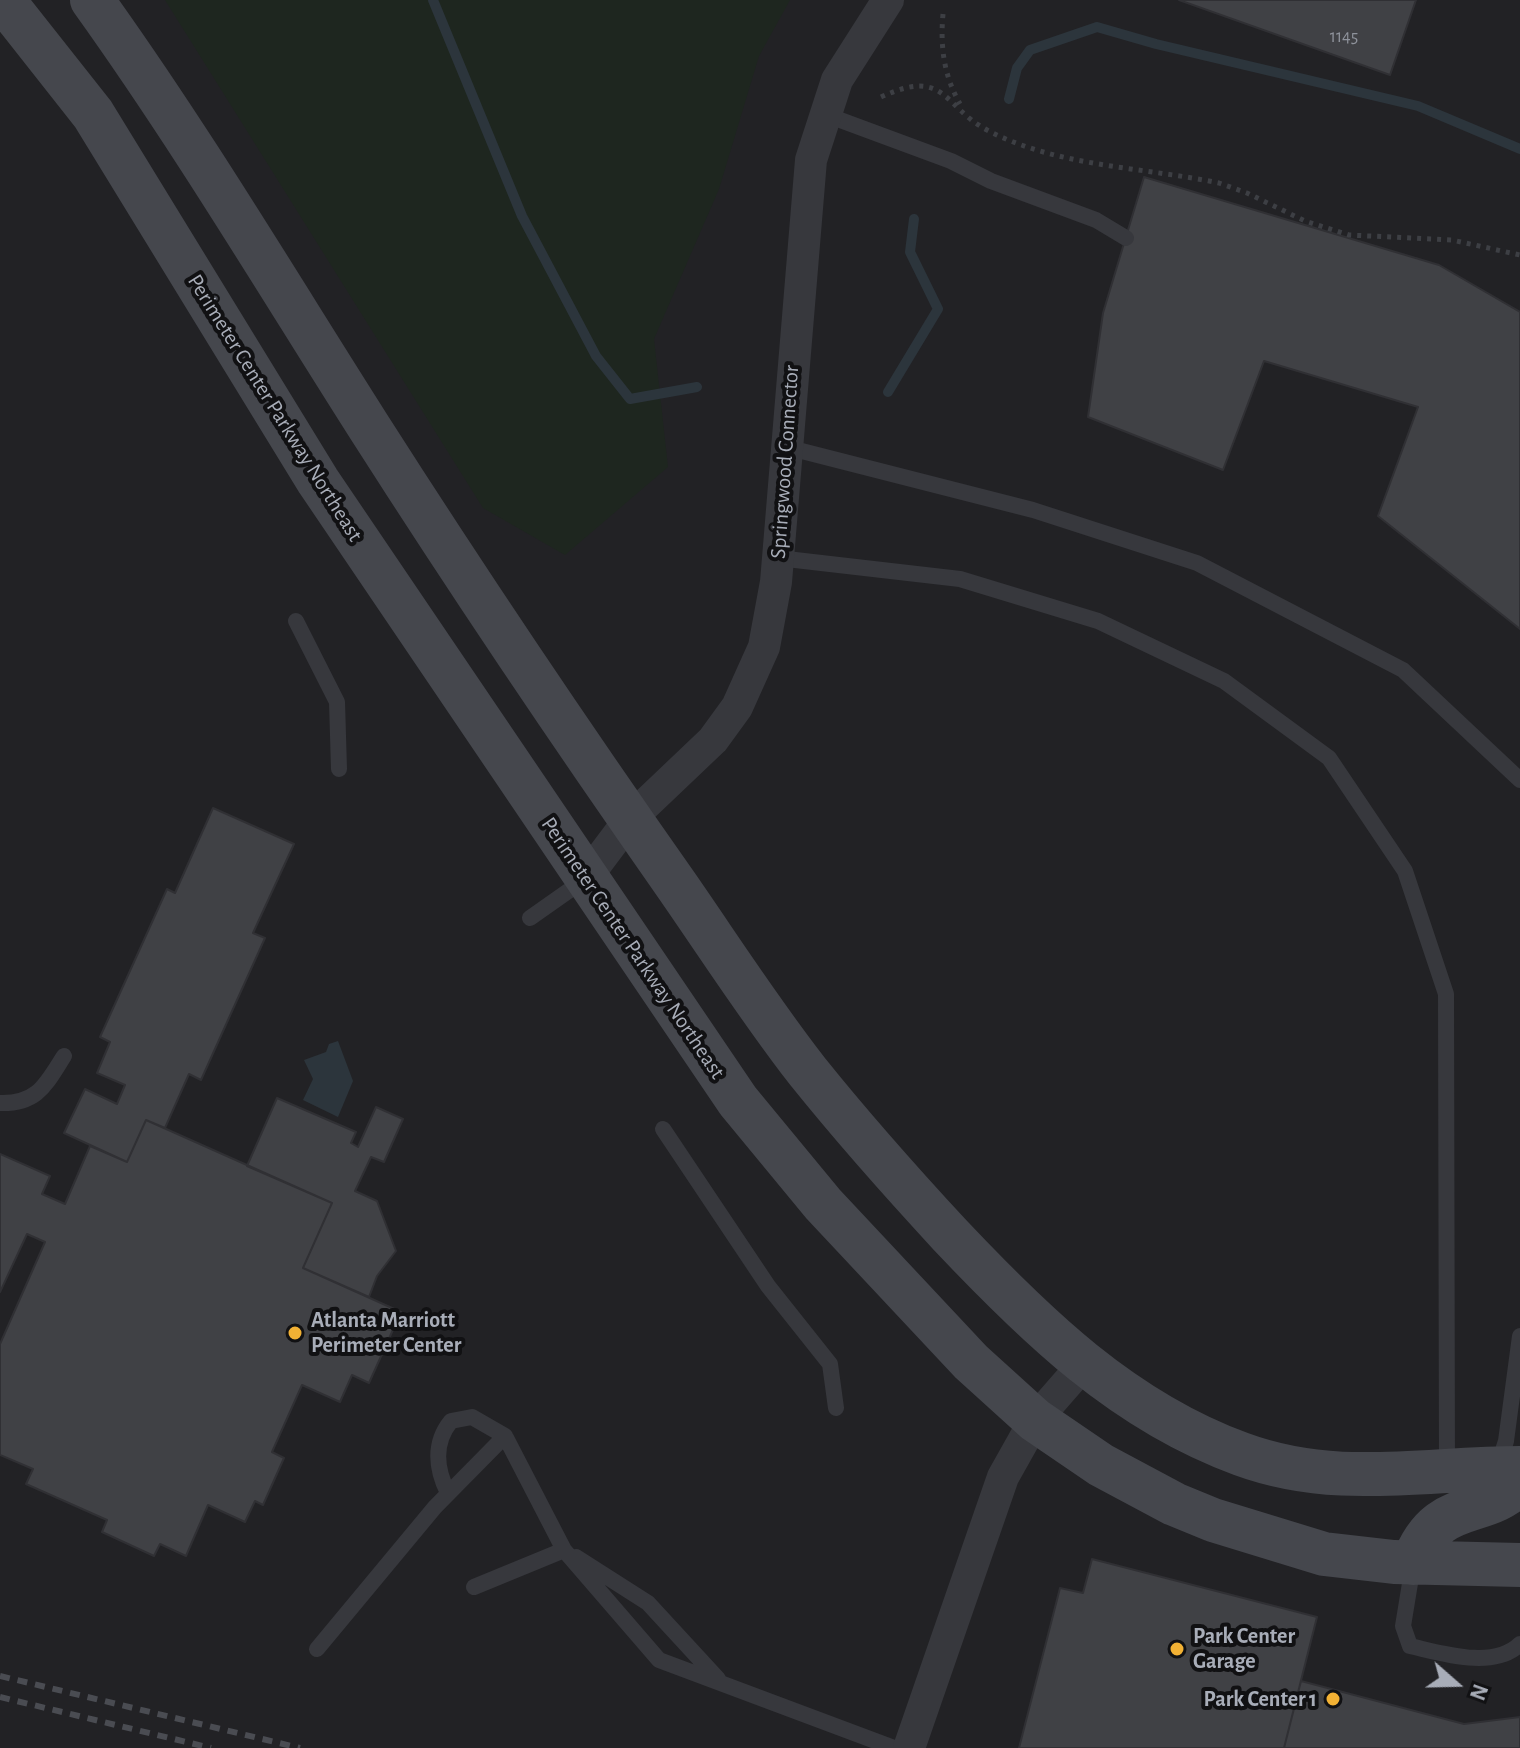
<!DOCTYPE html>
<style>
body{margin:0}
#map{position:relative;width:1520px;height:1748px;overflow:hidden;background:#161618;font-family:"Alegreya Sans",sans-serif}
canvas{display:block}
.north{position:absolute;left:1416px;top:1644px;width:80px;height:80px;-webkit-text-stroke:6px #111113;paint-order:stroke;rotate:110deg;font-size:22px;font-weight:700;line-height:32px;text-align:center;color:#a8adb8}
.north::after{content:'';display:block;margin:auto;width:28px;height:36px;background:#a8adb8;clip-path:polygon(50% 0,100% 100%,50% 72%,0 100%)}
</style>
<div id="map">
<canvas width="1520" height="1748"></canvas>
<div class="north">N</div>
</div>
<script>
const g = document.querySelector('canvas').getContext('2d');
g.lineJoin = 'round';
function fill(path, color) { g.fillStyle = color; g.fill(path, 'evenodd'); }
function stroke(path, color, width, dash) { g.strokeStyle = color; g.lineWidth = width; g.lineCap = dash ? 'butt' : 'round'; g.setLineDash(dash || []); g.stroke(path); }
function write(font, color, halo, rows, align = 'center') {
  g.font = font + ' "Alegreya Sans",sans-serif'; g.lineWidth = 8; g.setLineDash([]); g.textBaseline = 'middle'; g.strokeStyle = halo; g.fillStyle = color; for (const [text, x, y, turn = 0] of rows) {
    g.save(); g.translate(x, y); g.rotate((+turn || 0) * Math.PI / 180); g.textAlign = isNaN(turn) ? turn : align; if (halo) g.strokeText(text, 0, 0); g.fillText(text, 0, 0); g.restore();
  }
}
fill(new Path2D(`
 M0,0H1520V1748H0Z`), '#222225');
fill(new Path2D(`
 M165,0H790L759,56L719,189L654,339L668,467L565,555L483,508Z`), '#1e261f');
fill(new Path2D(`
 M338,1041L353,1081L338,1117L303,1100L313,1079L304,1060L326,1052L329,1044Z`), '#2c353c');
stroke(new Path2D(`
 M433,0L522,216L596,356L630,399L697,387
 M1009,99L1017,68L1030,50L1097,27L1156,44L1418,106L1520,149
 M888,392L938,309L910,252L914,219`), '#2c353c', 10);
const building = new Path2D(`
 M1179,0H1416L1390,75Z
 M1144,177L1439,265L1520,312V629L1378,516L1418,407L1264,361L1223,470L1088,417L1103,313Z
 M213,808L294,844L253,933L265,938L201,1080L189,1074L165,1128L146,1120L127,1162L64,1133L85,1089L117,1104L125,1085L97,1073L110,1042L100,1037L167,889L175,893Z
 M277,1098L356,1132L351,1143L358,1147L376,1107L403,1119L384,1162L371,1157L355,1191L377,1201L396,1251L377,1276L369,1297L303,1268L332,1203L247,1166Z
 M146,1120L332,1203L303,1268L401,1312L369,1383L352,1375L340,1402L302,1385L272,1452L284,1458L263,1505L255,1501L245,1522L208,1505L186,1556L160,1544L154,1556L102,1532L107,1520L26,1484L33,1469L0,1455V1344L45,1242L27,1234L0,1292V1154L50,1176L42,1194L65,1204L90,1146L127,1162Z
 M1092,1559L1317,1617L1284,1748H1019L1060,1588L1083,1593Z
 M1301,1681L1464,1724L1520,1717V1748H1284Z`);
fill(building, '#404145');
stroke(building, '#303034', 2);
stroke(new Path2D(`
 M943,14C940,47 944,76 960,104
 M881,97C946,67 942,106 987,130C1057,167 1143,167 1219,183L1247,193L1305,221L1349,235L1452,240L1520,255`), '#3d3f44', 5, [4, 6]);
stroke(new Path2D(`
 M824,114L951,161L991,181L1096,220L1126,238
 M786,447L1033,510L1197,563L1403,670L1520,780
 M778,558L960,579L1098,621L1224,681L1329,758L1405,871L1446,994L1447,1469
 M296,621L337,702L339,769
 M530,918L584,880
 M0,1103C38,1104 46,1084 64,1056
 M663,1129L768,1286L830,1364L836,1408
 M1498,1466L1506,1441L1520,1336
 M448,1493C436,1469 433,1443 451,1421L472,1417L505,1436L564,1550L659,1660L894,1748
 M576,1557L648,1603L718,1679
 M1413,1565L1403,1626L1410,1646C1441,1653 1494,1670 1520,1644
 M474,1587L564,1550
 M317,1649L435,1507L505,1436`), '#37383d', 16);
stroke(new Path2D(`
 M585,879L630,819L713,740L737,707L764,647L776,582L811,160L837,80L888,0
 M909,1748L1003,1477L1035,1420L1083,1365`), '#37383d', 32);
stroke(new Path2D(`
 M3,0L93,114L318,481L738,1101L823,1204L971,1362L1035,1420L1101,1465L1174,1504L1213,1520L1324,1554L1394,1562L1520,1565
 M92,0C191,138 278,284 369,427C468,582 571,735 677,886C720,948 761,1012 808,1072C853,1128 901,1182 950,1235C1035,1325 1123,1411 1241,1454C1336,1489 1423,1468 1520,1468
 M1413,1563C1438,1495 1483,1521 1520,1483`), '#45474d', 44);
stroke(new Path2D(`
 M0,1676L300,1748
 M0,1697L211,1748`), '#4a4c52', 6, [10, 8]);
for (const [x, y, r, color] of [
 [295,1333,8,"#f2b134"],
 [1177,1649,8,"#f2b134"],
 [1333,1699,8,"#f2b134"]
]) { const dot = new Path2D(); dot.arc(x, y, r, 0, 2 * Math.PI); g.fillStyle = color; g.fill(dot); stroke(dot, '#111113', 3); }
write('18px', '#8e929b', null, [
 ["1145",1344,37]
]);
write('22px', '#a8adb8', '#111113', [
 ["Perimeter Center Parkway Northeast",275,408,58],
 ["Springwood Connector",785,462,-86],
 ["Perimeter Center Parkway Northeast",633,948,56]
]);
write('bold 22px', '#a8adb8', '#111113', [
 ["Atlanta Marriott",311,1320],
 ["Perimeter Center",311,1345],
 ["Park Center",1193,1636],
 ["Garage",1193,1661],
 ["Park Center 1",1317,1699,"right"]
], 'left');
</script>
